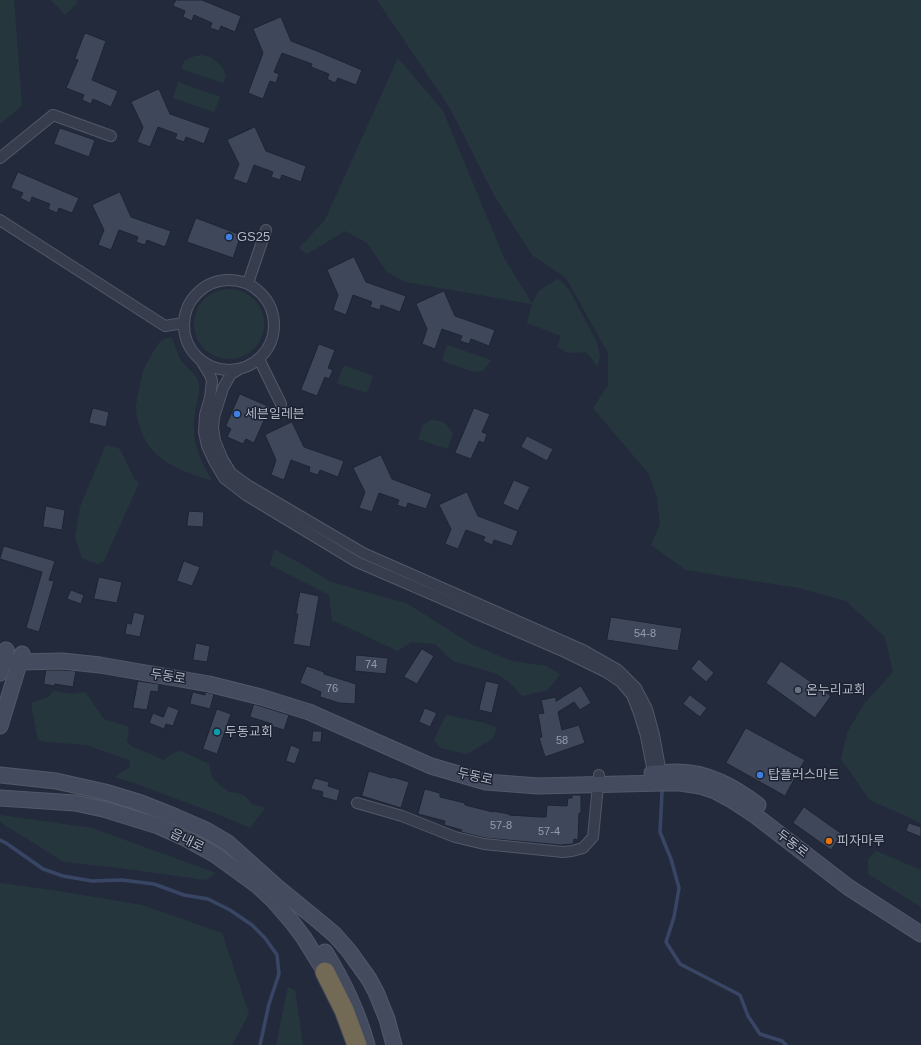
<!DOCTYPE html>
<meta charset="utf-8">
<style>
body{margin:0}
canvas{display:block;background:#232a3c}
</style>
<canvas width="921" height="1045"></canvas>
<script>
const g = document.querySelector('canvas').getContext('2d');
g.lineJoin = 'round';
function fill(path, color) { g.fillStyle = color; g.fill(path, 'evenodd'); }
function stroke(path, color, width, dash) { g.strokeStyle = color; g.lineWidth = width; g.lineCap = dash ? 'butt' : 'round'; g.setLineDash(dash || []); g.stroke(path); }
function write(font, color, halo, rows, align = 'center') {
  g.font = font + ' Helvetica,"Noto Sans KR",sans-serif'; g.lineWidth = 3; g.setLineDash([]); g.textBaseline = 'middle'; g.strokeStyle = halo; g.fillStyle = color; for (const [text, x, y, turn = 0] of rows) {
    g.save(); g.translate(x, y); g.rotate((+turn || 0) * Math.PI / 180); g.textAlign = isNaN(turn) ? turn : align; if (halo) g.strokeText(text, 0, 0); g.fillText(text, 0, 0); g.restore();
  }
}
fill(new Path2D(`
 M0,0H14L22,106L0,124Z
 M51,0H76L78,2L65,15Z
 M377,0H921V823L870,800L841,759L848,731L864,704L893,672L885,637L846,601L800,588L747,580L686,570L651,545L660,524L657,497L649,474L593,408L608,385V353L566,278L532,255L494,195L450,108Z
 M202,55L210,57L222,66L226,75L223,83L182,69L184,61L195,56Z
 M398,58L443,111L504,258L532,303L539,291L549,284L558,279L564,284L571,293L597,343L600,357L597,367L593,360L586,352L569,353L557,347L561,336L527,323L532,304L406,282L387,272L367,243L345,231L307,254L299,248L325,220Z
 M178,82L220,97L214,112L173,98Z
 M194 324a35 35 0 1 1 70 0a35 35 0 1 1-70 0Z
 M171,337C176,344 176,353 181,360C185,367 196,374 198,381C201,391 197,401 195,411C191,439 198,457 212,481C189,473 160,465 147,443C142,435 136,417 136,408C136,402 142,374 144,369C146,364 157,345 160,342C163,339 167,338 171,337Z
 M447,345L491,360L483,371L474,372L442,361Z
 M344,365L373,376L367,393L337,383Z
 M431,420C445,421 446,422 453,434L447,449L418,439L423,425Z
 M106,445L120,449L135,480L139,483L104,561L98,564L82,558L75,537L80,507Z
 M274,549L303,565L331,582L408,604L473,645L512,661L546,666L560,674L548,690L522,696L509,682L495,673L453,661L435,644L411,642L398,651L332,620L329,595L270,565Z
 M53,691L74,694L85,692L104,719L129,727L127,741L131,746L164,760L173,753L181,751L209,764L212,778L222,787L229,792L238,793L245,796L252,804L265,808L250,828L220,815L131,782L114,777L130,767L129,760L86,745L46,742L38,740L31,703L49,697Z
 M446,715L485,723L497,728L492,739L467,754L440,748L434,740Z
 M0,815L92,828L216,873L206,880L120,868L64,862L0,822Z
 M876,851L921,870V907L868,874V859Z
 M0,883L52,890L142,905L222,933L249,1014L232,1045H0Z
 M288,987L295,990L303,1045H276Z`), '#25373d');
stroke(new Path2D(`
 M662,792L660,832L671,859L679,888L674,917L666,942L680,964L740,995L748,1016L760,1034L782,1041L786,1045
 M0,840L6,843L43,869L63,876L92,881L122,880L154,884L184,895L208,899L230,910L252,925L265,938L277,955L279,974L269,1004L260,1045`), '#394565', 3.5);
const building = new Path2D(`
 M176,0H202L241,16L235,32L221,26L219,31L210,28L212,23L194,15L192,21L183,17L185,11L173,6Z
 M281,17L291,41L317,51L362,70L356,85L338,78L335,83L327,79L329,74L311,67L312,64L282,53L274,72L279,74L276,83L270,81L263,99L248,93L263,53L253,29Z
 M85,33L106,41L92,80L118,91L111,107L93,99L91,104L82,100L84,95L66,88L78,60L75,59Z
 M159,89L170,114L210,128L204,144L186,137L184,142L175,139L177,134L158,127L150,147L137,142L143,127L131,102Z
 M255,127L266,151L306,166L301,182L282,175L280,180L271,177L273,172L254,165L247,184L233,179L239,164L227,140Z
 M60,128L95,140L89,157L54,144Z
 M18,172L79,198L72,213L59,208L57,213L48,209L50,204L32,197L30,203L20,198L23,193L11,188Z
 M120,192L131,217L171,231L165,247L147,240L145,245L136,242L138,237L119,230L111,250L98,245L104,230L92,205Z
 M196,218L241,235L233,258L187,242Z
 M354,257L366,282L406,296L400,312L381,305L380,310L370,307L372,302L353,295L346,315L333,310L338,295L327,270Z
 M444,291L455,316L495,330L489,346L471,339L469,344L460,341L462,336L442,329L435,349L422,344L427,329L416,304Z
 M319,344L335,350L328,368L333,370L329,379L325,377L317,396L301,390Z
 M240,394L270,407L254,443L246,439L243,444L227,437L231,429L226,426Z
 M93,408L109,412L106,427L89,423Z
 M474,408L490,414L482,432L487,434L484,443L479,441L471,459L455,453Z
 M292,422L304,447L344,461L338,477L320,470L318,475L309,472L310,467L291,460L284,480L271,475L276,460L265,435Z
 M527,436L553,449L547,461L521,447Z
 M381,455L392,479L432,494L426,509L408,503L406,508L397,505L399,500L379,493L372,512L359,508L365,492L353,468Z
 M514,480L530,487L518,511L503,504Z
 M467,492L478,516L518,531L512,546L494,540L492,545L483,541L485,537L466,530L458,549L445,544L451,529L439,505Z
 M46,506L65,510L62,530L43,527Z
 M189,511L204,512L203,527L187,526Z
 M4,546L55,561L49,580L54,581L39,632L26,628L42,572L0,559Z
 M184,561L200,567L192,586L177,581Z
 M99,577L122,582L117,603L94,599Z
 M71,590L84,595L81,604L67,599Z
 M300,592L319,596L310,647L293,644L298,614H296Z
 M134,612L145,615L140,637L125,634L127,623L131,624Z
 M611,617L682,628L678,651L607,640Z
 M196,643L210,646L207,662L193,660Z
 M422,649L434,656L417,684L404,677Z
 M356,655L388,658L386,674L355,671Z
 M699,659L714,673L706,682L691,669Z
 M781,661L831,696L815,718L766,683Z
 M307,666L324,672V674L356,684L355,704L339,703L320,697L321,692L300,683Z
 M46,670H62L76,671L73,687L55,684L54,686L44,684Z
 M138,681L159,684L158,692L151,691L147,710L133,708Z
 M486,681L499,684L492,713L479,710Z
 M581,686L591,703L580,710L574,702L558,712L562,730L579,725L585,743L545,757L539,738L542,737L538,714L544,713L541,700L556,697V701Z
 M193,692L205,695V692L214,694L210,709L190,704Z
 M690,695L707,708L700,717L683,704Z
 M254,704L289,715L284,730L271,726L272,724L250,717Z
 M168,706L179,710L173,726L166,724L164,729L149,723L153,713L163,717Z
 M425,708L437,713L430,727L419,722Z
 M217,709L231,714L217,754L203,749Z
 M746,728L805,760L785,796L726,763Z
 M313,731H322L321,742H312Z
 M291,745L300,749L295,764L286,761Z
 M369,771L392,778L393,777L409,782L401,808L362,796Z
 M315,778L329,782L328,786L340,790L337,801L322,797L323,792L311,789Z
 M425,789L440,793V797L465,803V805L493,812V811L509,814V815L540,817H546L547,805L567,806L568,798H572V795H581V813H579L578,840L574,839L573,844L561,845L485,838L461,832L462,830L444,825L445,821L418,814Z
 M804,807L842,834L831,850L793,823Z
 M909,823L921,827V837L906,831Z`);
fill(building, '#3f485b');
stroke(building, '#1e2433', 1);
const street = new Path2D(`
 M0,158L53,115L111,136
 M0,220L165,326L183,323
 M184 325a45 45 0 1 1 90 0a45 45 0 1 1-90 0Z
 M248,283L266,230
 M259,359L281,404
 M202,362L210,375L212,381L210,398L205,415L204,432L207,446L214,461L224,478L246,495L357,562L565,652L606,672L621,682L632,695L639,713L646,736L654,777
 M238,370L231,374L223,388L214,417L213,428L215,441L223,460L231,473L249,486L363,553L583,650L618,670L636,688L647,709L654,735L662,779
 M357,803L402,816L455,837L484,844L563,852L572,851L583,848L593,837L599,775`);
const secondary = new Path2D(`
 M0,659L20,662L62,661L100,665L209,684L261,697L309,712L431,766L486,782L538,786L663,783H680L700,786L715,791L730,799L756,816L848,887L921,934
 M0,673L6,650
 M0,726L22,654
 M652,773C660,773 669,772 677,772C708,772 734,787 758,805
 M0,775L56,781L105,792L141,803L176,817L206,830L228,843L277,887L321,923L335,935L349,951L369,979L376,992L387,1019L394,1045
 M0,798L75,803L103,809L129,817L158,826L185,838L214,854L258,886L273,900L292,922L304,938L325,972
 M325,952C343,981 358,1013 367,1045`);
const highway = new Path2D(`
 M325,972L344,1010L357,1045`);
stroke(street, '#525867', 12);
stroke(secondary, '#525867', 17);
stroke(highway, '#3f4554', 21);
stroke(street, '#373d4c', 10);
stroke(secondary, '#454b5f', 15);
stroke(highway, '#726a54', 19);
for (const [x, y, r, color] of [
 [229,237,4,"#3f7fe0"],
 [237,414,4,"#3f7fe0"],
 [798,690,4,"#6b7280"],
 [217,732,4,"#0f9aa8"],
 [760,775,4,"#3f7fe0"],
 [829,841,4,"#e8710a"]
]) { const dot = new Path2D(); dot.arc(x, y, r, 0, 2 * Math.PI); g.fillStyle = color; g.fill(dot); stroke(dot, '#1c2231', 1.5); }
write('11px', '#969cac', null, [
 ["54-8",645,634],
 ["74",371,665],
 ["76",332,689],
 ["58",562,741],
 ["57-8",501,826],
 ["57-4",549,832]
]);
write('13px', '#b3b8c7', '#1c2231', [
 ["GS25",237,237],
 ["세븐일레븐",245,414],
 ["온누리교회",806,690],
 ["두동교회",225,732],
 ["탑플러스마트",768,775],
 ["피자마루",837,841]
], 'left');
write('13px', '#b3b8c7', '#1c2231', [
 ["두동로",168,677,9],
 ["두동로",475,777,13],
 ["읍내로",187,841,26],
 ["두동로",792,844,38]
]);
</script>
